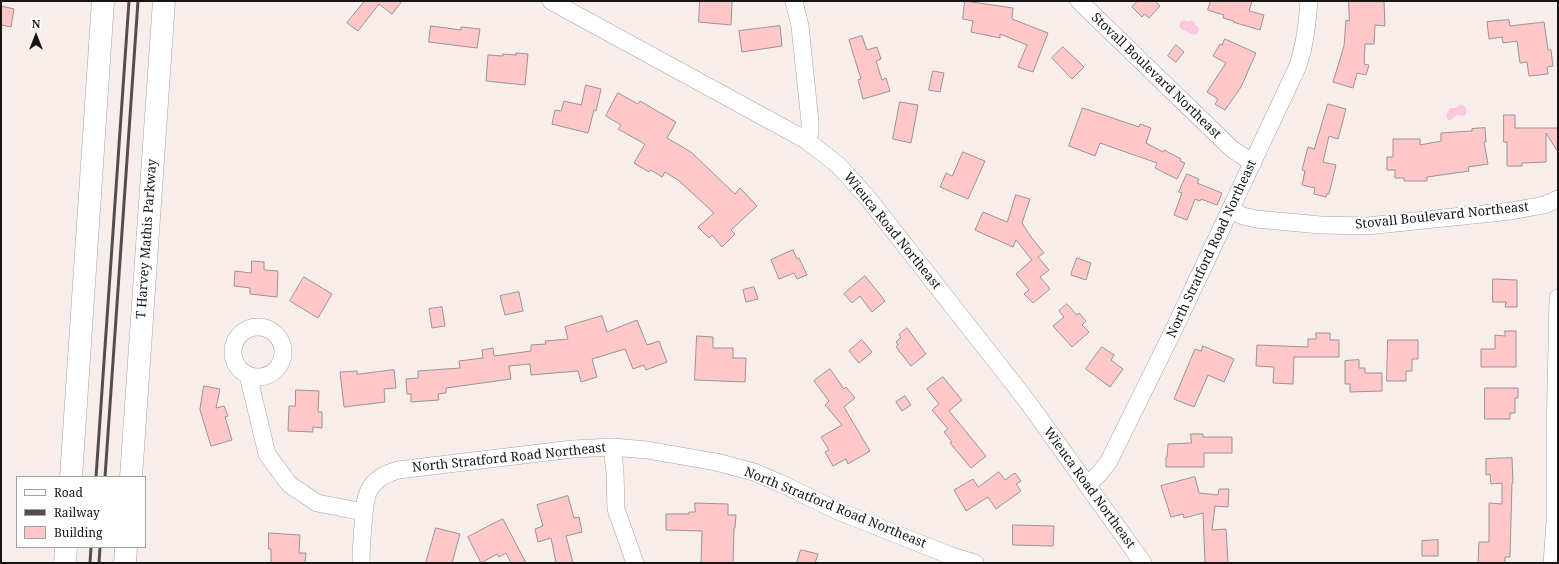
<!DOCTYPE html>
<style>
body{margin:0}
#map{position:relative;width:1559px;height:564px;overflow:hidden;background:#f7edea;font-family:"Noto Serif",serif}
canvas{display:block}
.frame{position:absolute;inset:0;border:2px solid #171413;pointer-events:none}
.legend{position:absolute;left:16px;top:476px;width:130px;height:72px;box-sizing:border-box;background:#fff;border:1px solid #a2a1a1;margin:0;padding:5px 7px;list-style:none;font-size:12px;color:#171413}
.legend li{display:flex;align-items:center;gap:8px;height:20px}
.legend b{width:20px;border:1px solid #a2a1a1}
.north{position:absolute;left:16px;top:16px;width:40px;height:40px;-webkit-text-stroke:3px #fff;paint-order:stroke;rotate:0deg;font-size:11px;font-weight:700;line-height:16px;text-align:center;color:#171413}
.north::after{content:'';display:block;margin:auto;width:14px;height:18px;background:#171413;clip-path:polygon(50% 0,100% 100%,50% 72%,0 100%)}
</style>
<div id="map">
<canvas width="1559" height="564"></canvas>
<div class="frame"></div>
<ul class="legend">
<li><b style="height:5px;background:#fff"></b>Road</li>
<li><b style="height:5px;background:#534e4c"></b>Railway</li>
<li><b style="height:11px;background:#ffc7c8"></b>Building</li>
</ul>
<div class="north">N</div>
</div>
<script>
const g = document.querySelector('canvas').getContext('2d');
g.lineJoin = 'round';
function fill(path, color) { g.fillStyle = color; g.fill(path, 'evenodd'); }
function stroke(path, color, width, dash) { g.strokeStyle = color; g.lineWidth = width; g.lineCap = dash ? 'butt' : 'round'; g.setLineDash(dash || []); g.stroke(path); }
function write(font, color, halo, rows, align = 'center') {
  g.font = font + ' "Noto Serif",serif'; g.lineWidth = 4; g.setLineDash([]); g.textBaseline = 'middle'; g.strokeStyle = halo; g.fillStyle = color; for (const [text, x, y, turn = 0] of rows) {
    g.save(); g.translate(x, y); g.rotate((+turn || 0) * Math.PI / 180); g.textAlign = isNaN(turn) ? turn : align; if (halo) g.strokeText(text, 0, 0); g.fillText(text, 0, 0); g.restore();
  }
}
fill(new Path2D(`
 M1185,20L1189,22L1190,20L1195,23L1194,24L1197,26L1199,29L1197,34L1194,35L1181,29L1179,26L1181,21Z
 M1459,105L1465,106C1467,110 1467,113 1464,116L1457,115L1451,120H1448L1446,115L1450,108H1456Z`), '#fbc8dd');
const building = new Path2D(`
 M365,1H402L392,14L379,4L358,31L347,23Z
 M700,1H732L731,25L699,22Z
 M965,1L1013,8L1012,19L1048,33L1033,72L1018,67L1027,45L1000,34V38L971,32L973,21L963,19Z
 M1138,1H1155L1160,6L1149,18L1144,14L1142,17L1132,7Z
 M1211,1H1252L1249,11L1264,15L1260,30L1233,22L1234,21L1223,18L1224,15L1208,10Z
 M1349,1H1384L1385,26L1375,25L1374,44H1365L1364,64L1369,65L1366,75L1357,73L1353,88L1333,82L1344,46L1346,20L1349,21Z
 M1,6L14,9L11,27L1,25Z
 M1509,20L1510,26L1544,22L1548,50H1551L1553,66L1547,67L1548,74L1529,76L1527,62L1520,63L1517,41L1503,43L1502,37L1489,39L1487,22Z
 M431,26L461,30V27L480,29L477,48L429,42Z
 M780,26L782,46L742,52L739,31Z
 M862,36L867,50L877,47L881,59L876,61L882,80L886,78L890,91L863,99L858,80L861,79L849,40Z
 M1225,39L1256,53L1241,87L1225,110L1215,104L1218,99L1207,92L1226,63L1213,56L1220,44L1222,45Z
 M1176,45L1184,52L1176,62L1168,56Z
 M1063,47L1084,67L1072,79L1052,58Z
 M516,53L528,54L525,85L486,81L488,55L503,56V54L516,55Z
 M933,71L944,73L940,92L929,90Z
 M586,85L601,89L596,111L594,110L588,133L552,124L555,110L561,111L564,101L581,105Z
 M618,93L638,104L640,101L676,122L667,138L691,152L735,194L740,188L757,206L731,230L735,234L722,247L712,235L709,238L698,227L714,213L678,180L665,172L662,177L651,170L649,172L634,163L645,144L618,129L621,125L606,116Z
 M900,102L918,105L911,143L893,139Z
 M1328,104L1346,109L1338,139L1329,136L1323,162L1336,165L1329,194H1327L1326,197L1314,194L1315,188L1302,185L1305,171L1302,170L1308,147L1314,149Z
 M1083,108L1139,127L1140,124L1151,128L1146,143L1163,152L1164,150L1181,159L1180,161L1185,163L1177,179L1155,168L1157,163L1100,143L1095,156L1069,146Z
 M1504,115H1515V128H1558V152L1546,133V162L1522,163V166H1507V142H1504Z
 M1485,128L1486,142H1484L1488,164L1468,167L1469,171L1427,177V181H1404V178H1395V170H1387V157H1393V139H1420V145L1441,141V133L1472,131V129Z
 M963,152L985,161L968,199L940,187L946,173L952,176Z
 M1187,174L1199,179L1197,183L1222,193L1217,205L1201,199L1200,201L1195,199L1187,220L1174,215L1182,193L1179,192Z
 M1016,195L1030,199L1022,223L1031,237L1044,253L1038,257L1049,270L1040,277L1050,289L1033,303L1024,294L1029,290L1016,274L1032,260L1016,240L1013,247L975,230L983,212L1007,222Z
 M793,250L797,259L799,258L807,275L797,279L794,273L779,279L771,260Z
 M1077,258L1091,263L1086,280L1071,275Z
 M252,261L264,262V270L278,271L277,297L250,294V288L234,286L235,271L251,273Z
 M865,276L885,301L872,312L860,296L852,303L844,294Z
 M304,277L332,294L318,318L290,301Z
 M1493,279L1517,280V307H1505L1506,302H1493Z
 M754,287L758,299L746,302L743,290Z
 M519,292L523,311L505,315L500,296Z
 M1067,304L1077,315L1079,313L1086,321L1082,325L1089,332L1072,347L1053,326L1064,317L1059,311Z
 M442,307L445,326L432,328L429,309Z
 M602,316L607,332L637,320L647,345L659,341L667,362L646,370L644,365L633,369L625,349L592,359L597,377L581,382L578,371L531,375L530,364L509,366L511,379L446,388V393L438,394L439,400L411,402V394H407L406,379L418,378V371L460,368L459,361L483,358L482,350L493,348L494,356L531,351V345L546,344L545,341L568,339L565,327Z
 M907,328L926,354L911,366L896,347L898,345L896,342L901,337L899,335Z
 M1505,331H1516V367H1481V349H1495V335L1505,336Z
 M1316,333H1330V340H1339V357H1294L1293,384L1273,383L1274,367L1256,366L1257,345L1308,347V339H1316Z
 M697,336L713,337V348H733V358H746L745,382L695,380Z
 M862,340L872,352L859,363L849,351Z
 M1388,340H1418V359H1412V371H1406V381H1387Z
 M1203,346L1234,359L1224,382L1208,375L1194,407L1174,399L1195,349L1201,351Z
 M1102,347L1114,355L1111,360L1123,369L1110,387L1086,369Z
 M1359,360V368H1365V373H1382V391L1350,392V384H1345V361Z
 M830,369L844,389L846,387L855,398L844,407L870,451L848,464L846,459L833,466L825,452L829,450L821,437L842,425L825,405L829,401L814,381Z
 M394,370L396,388L384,389L385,402L344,407L340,372L357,371V374Z
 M943,377L962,400L949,411L986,456L971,468L950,443L952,442L944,432L948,429L932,410L939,404L927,389Z
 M204,386L220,389L216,408L224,406L228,416L225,417L232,440L211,446L200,410Z
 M1485,388H1518V398H1515V413H1510V419H1485Z
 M296,390L319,391L318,412H322V428L313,427V432L288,431L289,406H295Z
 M905,396L911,405L902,411L896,402Z
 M1191,434H1203V437H1232V453H1204V467H1166V457H1167L1168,444L1191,443Z
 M1512,458L1513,483H1512L1510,557H1505V563H1478L1479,542H1489V503L1502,504V483L1491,484L1490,474L1486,475V459Z
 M999,472L1005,480L1015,473L1021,481L1016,484L1021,491L996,509L988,497L966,511L954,490L973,479L978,487Z
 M1195,477L1199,493L1218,495L1219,489H1229L1228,507L1215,506L1212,530L1226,529L1228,563H1205L1203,513L1184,518L1183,514L1171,517L1161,486Z
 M568,496L574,518L579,517L582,532L566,536L573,563H556L551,538L538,542L535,529L543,526L537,505Z
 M695,503L728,504V515H736L735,528H734L733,563H701L702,531L666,530V514H689V512H695Z
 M503,519L515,542L526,563H511L506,553L499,557L497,554L481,563L468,537Z
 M1013,525L1054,526L1053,546L1013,545Z
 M436,528L460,534L452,563H426Z
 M269,533L300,535L299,553H306L305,563H271V549H269Z
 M1438,540V556H1422V541Z
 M801,550L818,554L815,563H797Z`);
fill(building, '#ffc7c8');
stroke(building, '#9c9293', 1);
const minor = new Path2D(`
 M551,1L806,140L838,165L867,197L1027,401L1143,563
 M794,1L800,26L810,122V132L806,140
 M1079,1L1232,149L1253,163
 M1231,210L1243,216L1256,219L1321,225L1367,226L1511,211L1544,205L1558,199
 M233 352a25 25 0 1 1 50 0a25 25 0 1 1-50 0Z
 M248,375L267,454L289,484L317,503L364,512
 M612,447L615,472L616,509L635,563
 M1087,485L1099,474L1109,461L1175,327L1297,68C1305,46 1307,25 1309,1
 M361,563C361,550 362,538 363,525C365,496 366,479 398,470L573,449L612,447L647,450L716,462L754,472L780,483L838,511L949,555L975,563
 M1552,563L1555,522V434L1558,298`);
const highway = new Path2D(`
 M71,477L103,1
 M131,477L164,1
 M65,563L66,547
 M125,563L126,547`);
stroke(minor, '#aaa19e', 18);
stroke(highway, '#aaa19e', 23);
stroke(minor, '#fff', 17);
stroke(highway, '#fff', 22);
stroke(new Path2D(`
 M96,477L129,1
 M105,477L138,1
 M90,563L91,547
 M99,563L100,547`), '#534e4c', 3);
write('13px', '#171413', '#fff', [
 ["Stovall Boulevard Northeast",1156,76,44],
 ["Stovall Boulevard Northeast",1442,216,-6],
 ["Wieuca Road Northeast",892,231,51],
 ["T Harvey Mathis Parkway",147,239,-86],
 ["North Stratford Road Northeast",1212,249,-65],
 ["North Stratford Road Northeast",509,458,-6],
 ["Wieuca Road Northeast",1089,488,54],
 ["North Stratford Road Northeast",835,508,22]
]);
</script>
